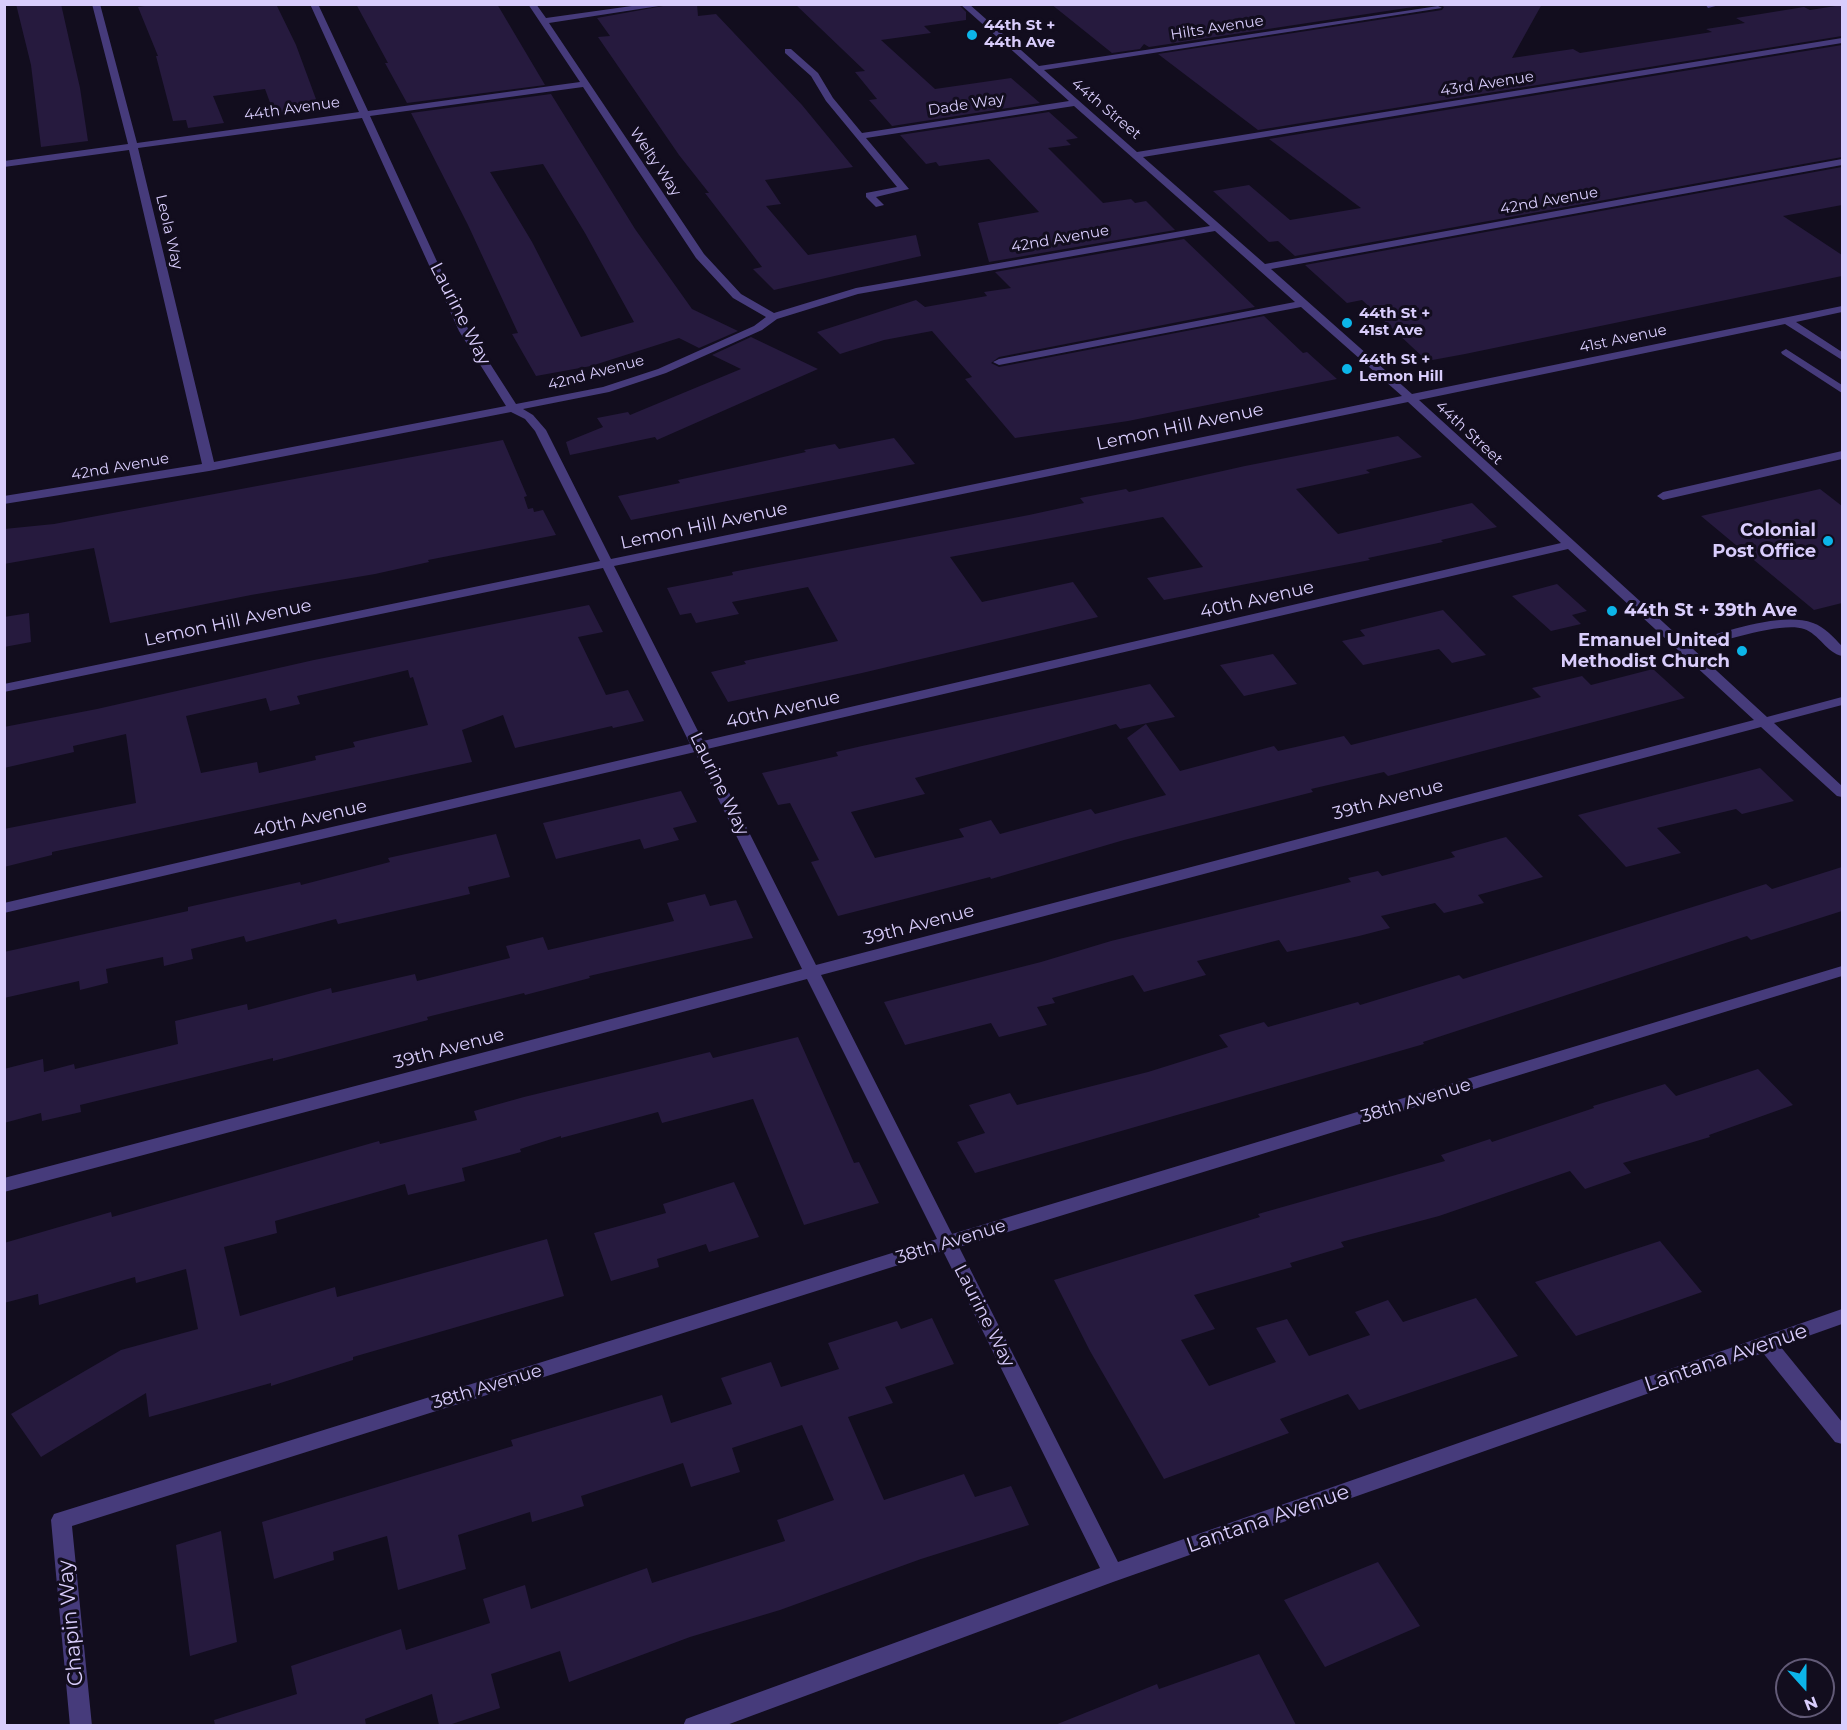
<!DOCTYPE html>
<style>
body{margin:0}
#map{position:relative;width:1847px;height:1730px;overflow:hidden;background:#120d1e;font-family:Montserrat,sans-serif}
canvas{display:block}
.frame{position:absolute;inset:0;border:6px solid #d9cdfc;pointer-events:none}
.north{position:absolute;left:1775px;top:1658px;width:60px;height:60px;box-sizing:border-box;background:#120d1e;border:2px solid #625a77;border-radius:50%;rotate:159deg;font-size:16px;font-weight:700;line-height:24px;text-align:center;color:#d9cdfc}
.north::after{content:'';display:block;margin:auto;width:21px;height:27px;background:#0cb5e9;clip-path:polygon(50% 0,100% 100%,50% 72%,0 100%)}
</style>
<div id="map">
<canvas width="1847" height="1730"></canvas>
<div class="frame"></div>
<div class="north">N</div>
</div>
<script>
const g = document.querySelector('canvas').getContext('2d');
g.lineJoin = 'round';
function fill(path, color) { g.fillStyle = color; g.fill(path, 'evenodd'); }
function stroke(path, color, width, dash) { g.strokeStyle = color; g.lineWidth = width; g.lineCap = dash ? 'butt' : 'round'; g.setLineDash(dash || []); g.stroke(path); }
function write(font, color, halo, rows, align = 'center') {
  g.font = font + ' Montserrat,sans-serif'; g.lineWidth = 6; g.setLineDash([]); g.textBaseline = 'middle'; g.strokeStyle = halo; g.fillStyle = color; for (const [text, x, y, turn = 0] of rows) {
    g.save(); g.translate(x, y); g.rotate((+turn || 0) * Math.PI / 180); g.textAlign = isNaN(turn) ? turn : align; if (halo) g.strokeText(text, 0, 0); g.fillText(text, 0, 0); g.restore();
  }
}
fill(new Path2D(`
 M16,4H61L80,88L88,141L41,147L31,65Z
 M157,4L277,6L296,45L320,110L275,116L265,89L213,96L224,123L188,128L186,120L173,121L156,56H158L138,7Z
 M356,4H497L545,85L407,103L385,63H388Z
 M674,4H697L698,16L716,14L802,105L853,167L765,180L781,204L766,206L808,255L916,235L921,256L774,290L753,269L762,267L705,193H709L679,155L598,37L610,36L597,18Z
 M795,4H958L966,12V20L924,26L931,33L881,40L935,89L1011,78L1040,103L892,126L869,100L877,99L855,72L865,71Z
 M1051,4H1433L1149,47L1144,44L1140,49L1112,53Z
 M1440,4H1542L1512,58L1573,49L1580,53L1712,32L1706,29L1745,23L1736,18L1804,7L1810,10L1842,5V36L1258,130L1158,54L1442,10L1444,7Z
 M1842,45V157L1295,256L1278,241L1269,242L1213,191L1249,185L1290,220L1361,208L1269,139Z
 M551,94L635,229L692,309L738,331L699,348L679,338L591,366L536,376L512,334L518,333L468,225L411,113ZM543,164L585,233L634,322L581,337L532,242L490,172Z
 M1049,112L1078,138L1066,140L1071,145L1048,148L1103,203L1131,199L1135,203L1146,201L1175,230L989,262L978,223L1039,212L989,159L939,166L936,162L926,164L900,135Z
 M1842,167V205L1783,216L1842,255V276L1465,354L1427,361L1362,300L1347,303L1305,265Z
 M1184,239L1255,307L999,357L991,363L999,367L1264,316L1303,353L1307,352L1337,379L1128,421L1015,438L965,379L972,377L932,331L884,340L840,354L817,332L916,300L925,307L987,296L984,292L1011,288L995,272Z
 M751,337L818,369L657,440L655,437L570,455L566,442L603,427L597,418L628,412L630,415L741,369L712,355Z
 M1398,436L1422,457L1366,470L1370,473L1296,489L1338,534L1472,503L1497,527L1441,540L1443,542L1368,558L1370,560L1164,600L1147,578L1203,567L1163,517L950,557L982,602L1073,582L1098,617L862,673L728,702L711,672L746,664L744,661L838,641L808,587L732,602L739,614L696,623L691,613L680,615L667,588L733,575L732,572L1029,515L1084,503L1080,498L1126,489L1129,492L1245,466Z
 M894,438L915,464L631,520L618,496L680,483L678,480L806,452L804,450L835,444L839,449Z
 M503,440L527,496L524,497L528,509L533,508L534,512L543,510L556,535L428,560L429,562L375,574L251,595L110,623L94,548L4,564V529L54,524Z
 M1820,489L1842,506V603L1814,610L1701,516Z
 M1557,584L1587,611L1572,615L1581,624L1551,631L1512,596Z
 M589,605L603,632L578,637L606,695L628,690L644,721L613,728L612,726L515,748L503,715L462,730L472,762L52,852V855L4,867V829L136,803L126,734L73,746L74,752L4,768V727L97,709L314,660ZM408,670L410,678L413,677L428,725L353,742L355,747L315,756L316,760L259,773L257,762L201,773L186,716L266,698L270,711L300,704L297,696Z
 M1443,610L1486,655L1452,663L1439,649L1363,665L1342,641L1365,636L1360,630Z
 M29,613L31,642L4,647V617Z
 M1273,654L1297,684L1244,696L1220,665Z
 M1653,669L1685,698L1388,776L1384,772L1311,789L1313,792L1124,840L991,879L990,877L838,916L811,862L819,860L790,803L778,805L762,773L838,756L836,752L862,746L1150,684L1175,717L1120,729L1116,724L915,778L925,794L851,812L875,858L964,837L959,829L991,820L1000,834L1091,809L1095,814L1166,795L1127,738L1146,724L1180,771L1274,746L1278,751L1344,736L1351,745L1541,697L1532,688L1582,676L1591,685Z
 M1760,768L1794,801L1742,814L1736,809L1657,828L1681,853L1626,867L1578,815Z
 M681,791L697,822L673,828L679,840L644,849L640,839L556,859L543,823Z
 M496,834L510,877L468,887L470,894L338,924L336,919L246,942L244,936L191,949L193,959L164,966L163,957L106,969L108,983L80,990L79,981L4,998V952L188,911V907L300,882L301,885L390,862L388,858Z
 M1506,837L1543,877L1478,895L1484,903L1444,913L1435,903L1381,916L1390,928L1359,936L1287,952L1279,940L1197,961L1206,975L1144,992L1133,975L1052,998L1055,1003L1037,1007L1047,1025L999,1037L991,1023L905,1045L884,1002L1041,962L1111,941L1351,882L1348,878L1378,871L1382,876L1455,857L1451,852Z
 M1842,867V911L1751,940L1747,936L1423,1042L1424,1044L975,1173L957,1142L985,1133L969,1105L1010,1093L1017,1105L1148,1072L1228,1047L1219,1035L1264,1022L1268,1027L1358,1002L1360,1005L1459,975L1463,979L1766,884L1772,889Z
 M705,894L710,906L736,900L753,938L589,976L590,978L525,995L524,993L427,1017L428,1020L273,1061V1058L80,1105L81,1112L42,1121L41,1113L4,1123V1069L43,1059L44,1072L74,1064L75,1069L178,1044L175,1021L247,1004L248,1010L331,988L332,993L415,974L417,981L510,958L506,946L543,937L548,950L674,921L667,903Z
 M798,1037L854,1163L859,1162L879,1203L804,1225L753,1099L662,1123L658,1112L561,1138V1136L520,1149L521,1152L462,1168L465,1181L408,1195L405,1184L275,1221L277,1233L224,1247L240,1316L335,1287L337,1297L547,1239L564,1296L353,1357V1360L271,1386V1383L149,1417L146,1393L41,1457L11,1414L121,1350L198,1329L186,1269L136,1283L135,1277L39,1305L38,1294L4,1303V1243L111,1212L112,1217L379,1141L380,1144L477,1120L474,1111L524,1097L710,1052L713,1058Z
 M1758,1069L1793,1105L1709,1135L1710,1137L1623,1163L1631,1173L1585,1189L1570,1171L1439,1216L1341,1242L1344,1247L1290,1263L1292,1267L1194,1295L1215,1329L1181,1340L1209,1386L1276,1362L1256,1328L1287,1319L1309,1356L1370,1335L1355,1312L1388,1300L1403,1322L1476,1298L1518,1356L1359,1410L1348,1394L1280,1419L1289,1433L1164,1479L1090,1351L1054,1280L1260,1217L1258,1214L1445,1161L1441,1155L1490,1139L1492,1142L1594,1108L1593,1106L1665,1084L1676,1096Z
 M734,1182L759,1237L709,1252L706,1244L657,1259L659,1267L611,1281L594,1233L666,1213L663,1204Z
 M1660,1241L1702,1292L1576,1336L1535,1282Z
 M932,1318L954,1364L885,1387L893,1403L848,1417L884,1500L964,1474L975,1497L1011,1486L1029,1525L921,1559L780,1610L690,1637L569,1682L560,1651L491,1674L500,1708L449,1725H439L432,1694L365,1719L366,1725H215L214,1720L297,1694L291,1666L401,1629L406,1650L490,1623L483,1599L525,1585L531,1609L647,1568L652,1583L785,1541L777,1520L834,1500L802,1425L732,1448L740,1472L691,1487L683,1463L581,1496L584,1506L532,1522L530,1512L458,1535L466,1569L398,1590L387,1536L333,1552L334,1560L274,1579L262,1522L513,1446L511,1440L662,1395L671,1423L732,1404L721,1378L771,1362L781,1387L839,1369L828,1343L897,1321L901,1329Z
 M221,1531L237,1642L190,1656L176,1545Z
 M1378,1562L1420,1626L1325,1667L1284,1600Z
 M1259,1654L1296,1725H1055L1157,1684L1159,1689Z`), '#261a3e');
fill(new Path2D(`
 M92,4H100L137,143L359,112L310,4H318L368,111L580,82L528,4H536L546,18L646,4H672L549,23L704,254L741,294L774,313L856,288L1210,226L1074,106L866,138L909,189L876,197L884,205L876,207L866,197V193L897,187L826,101L811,76L785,53V49H791L818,73L833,98L862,133L1069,101L960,4H969L1039,66L1438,6L1442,8L1044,70L1137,152L1842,38V43L1143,157L1265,264L1842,159V165L1271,269L1412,394L1842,306V312L1796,322L1842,352V360L1785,324L1419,400L1686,643C1720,634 1779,611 1813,623C1825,627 1834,638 1842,646V656C1827,653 1819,634 1804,629C1781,621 1718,643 1693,649L1767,717L1842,697V705L1774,723L1842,786V797L1837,796L1761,727L821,975L952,1234L1842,966V976L959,1247L1118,1562L1842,1309V1324L1780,1346L1842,1422V1444L1835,1442L1763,1353L1113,1582L724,1726H683L686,1719L694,1716L1100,1568L943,1251L72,1526L92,1726H70L51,1520L54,1514L937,1239L807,979L4,1192V1178L802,969L695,752L4,913V903L690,744L603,568L4,692V684L600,561L535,431L525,419L511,412L209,471L4,504V496L202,464L129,150L4,167V161L128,144ZM583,87L696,258L733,298L766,317L754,326L658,369L603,387L516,404L469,331L370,116ZM362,118L459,331L506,406L214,462L138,148ZM1215,231L1295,302L999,359L993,362L999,365L1301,307L1402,396L611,559L546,430L533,415L523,409L609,392L666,373L762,330L777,319L858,294ZM1408,402L1561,543L703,741L614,566ZM1568,549L1754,720L816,965L707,749Z
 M1705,4H1723L1708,8Z
 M1786,349L1842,385V393L1782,354L1781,352Z
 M1842,451V459L1663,500L1657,496L1663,492Z`), '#463b7b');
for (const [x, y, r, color] of [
 [972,35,6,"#0cb5e9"],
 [1347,323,6,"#0cb5e9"],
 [1347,369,6,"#0cb5e9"],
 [1828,541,6,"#0cb5e9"],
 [1612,611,6,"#0cb5e9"],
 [1742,651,6,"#0cb5e9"]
]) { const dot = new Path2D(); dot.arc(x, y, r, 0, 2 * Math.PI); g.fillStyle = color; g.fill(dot); stroke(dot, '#120d1e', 2); }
write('bold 15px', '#d9cdfc', '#120d1e', [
 ["44th St +",984,26],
 ["44th Ave",984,43],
 ["44th St +",1359,314],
 ["41st Ave",1359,331],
 ["44th St +",1359,360],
 ["Lemon Hill",1359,377]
], 'left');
write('15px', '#d9cdfc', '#120d1e', [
 ["Hilts Avenue",1217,28,-9],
 ["43rd Avenue",1487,84,-9],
 ["Dade Way",966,105,-9],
 ["44th Avenue",292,109,-8],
 ["44th Street",1106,109,40],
 ["Welty Way",655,162,56],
 ["42nd Avenue",1549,201,-10],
 ["Leola Way",169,232,77],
 ["42nd Avenue",1060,239,-10],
 ["41st Avenue",1623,339,-12],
 ["42nd Avenue",596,373,-15],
 ["44th Street",1469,433,43],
 ["42nd Avenue",120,467,-10]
]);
write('18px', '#d9cdfc', '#120d1e', [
 ["Laurine Way",460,314,63],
 ["Lemon Hill Avenue",1180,427,-12],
 ["Lemon Hill Avenue",704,526,-12],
 ["40th Avenue",1257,600,-13],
 ["Lemon Hill Avenue",228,623,-12],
 ["40th Avenue",783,710,-13],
 ["Laurine Way",719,784,64],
 ["39th Avenue",1388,800,-15],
 ["40th Avenue",310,819,-13],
 ["39th Avenue",919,925,-15],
 ["39th Avenue",449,1049,-15],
 ["38th Avenue",1416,1101,-17],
 ["38th Avenue",951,1242,-17],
 ["Laurine Way",984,1316,63],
 ["38th Avenue",487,1387,-17]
]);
write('bold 18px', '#d9cdfc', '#120d1e', [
 ["Colonial",1816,531],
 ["Post Office",1816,552],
 ["44th St + 39th Ave",1624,611,"left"],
 ["Emanuel United",1730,641],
 ["Methodist Church",1730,662]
], 'right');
write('21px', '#d9cdfc', '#120d1e', [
 ["Lantana Avenue",1726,1358,-19],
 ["Lantana Avenue",1268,1519,-19],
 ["Chapin Way",71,1623,-95]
]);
</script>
